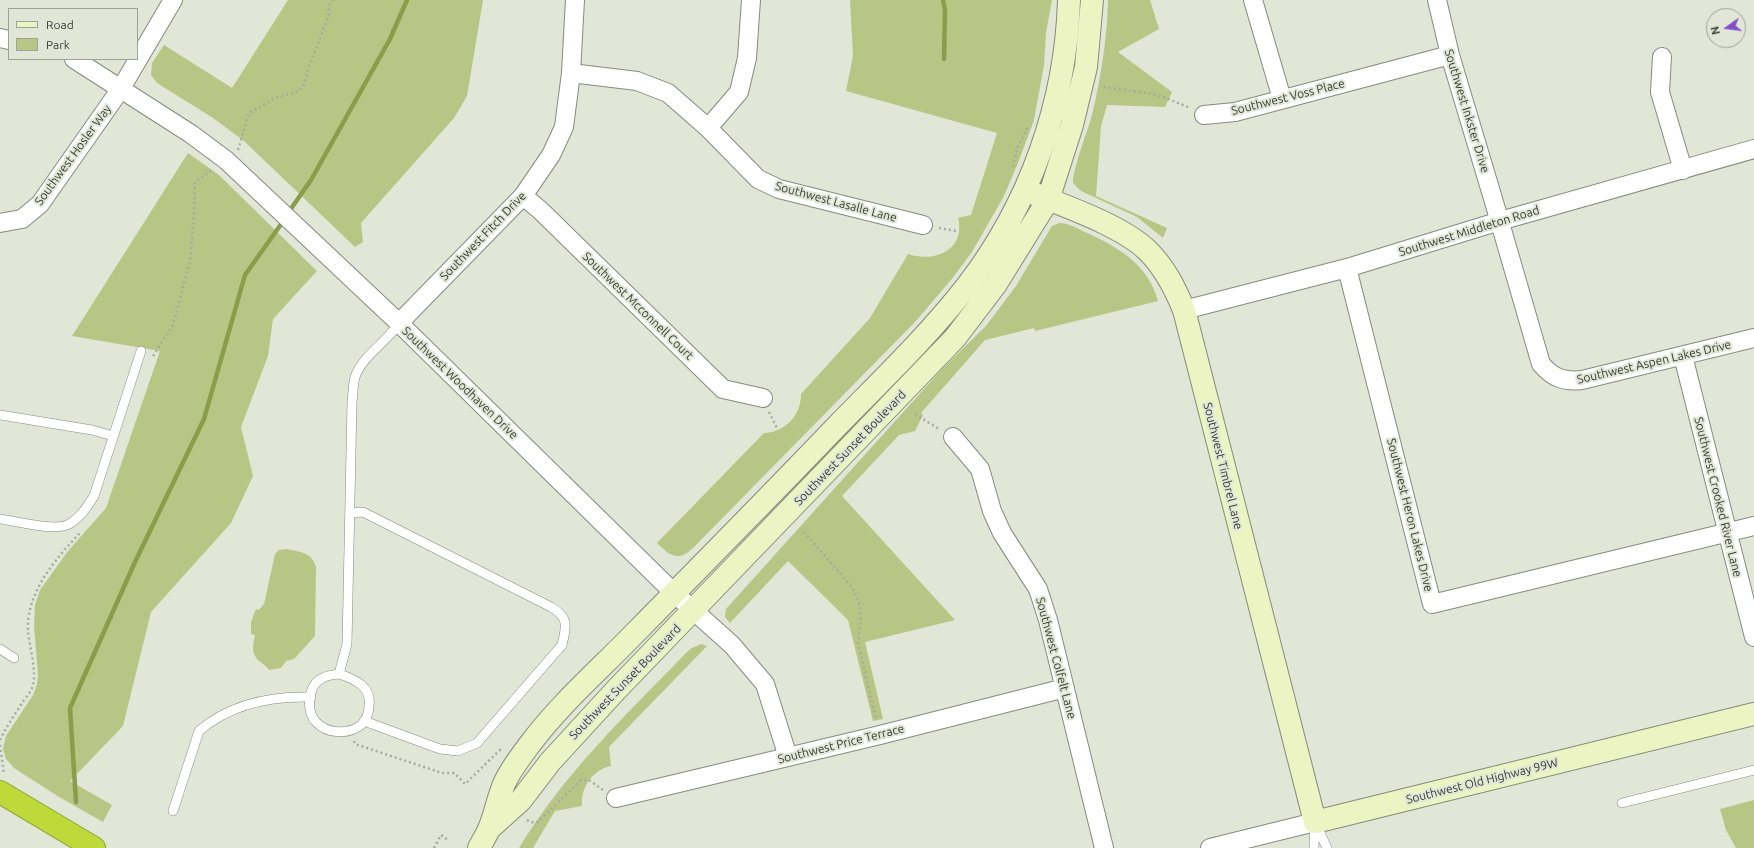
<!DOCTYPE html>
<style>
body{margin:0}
#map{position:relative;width:1754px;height:848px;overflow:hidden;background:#e2e6d6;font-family:Ubuntu,sans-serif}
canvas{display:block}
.legend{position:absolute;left:8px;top:8px;width:130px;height:52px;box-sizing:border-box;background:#e2e6d6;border:1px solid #9fa296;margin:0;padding:5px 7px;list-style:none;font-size:12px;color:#3a3b35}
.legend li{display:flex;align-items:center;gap:8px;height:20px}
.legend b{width:20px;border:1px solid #9fa296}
.north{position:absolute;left:1706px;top:8px;width:40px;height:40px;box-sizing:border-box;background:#e2e6d6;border:1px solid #9fa296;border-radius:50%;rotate:256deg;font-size:11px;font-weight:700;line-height:16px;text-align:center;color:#3a3b35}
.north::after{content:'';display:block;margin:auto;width:14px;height:18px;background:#8151ca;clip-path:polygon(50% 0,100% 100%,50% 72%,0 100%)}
</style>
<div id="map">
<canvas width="1754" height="848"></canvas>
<ul class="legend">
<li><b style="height:5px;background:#ecf4c4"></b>Road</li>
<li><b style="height:11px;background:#b7c685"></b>Park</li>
</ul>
<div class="north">N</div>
</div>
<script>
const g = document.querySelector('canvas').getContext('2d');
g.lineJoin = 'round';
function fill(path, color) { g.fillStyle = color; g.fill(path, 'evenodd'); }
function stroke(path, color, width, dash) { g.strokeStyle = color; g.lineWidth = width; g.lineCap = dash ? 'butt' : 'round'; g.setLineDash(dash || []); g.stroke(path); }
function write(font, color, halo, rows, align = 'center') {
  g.font = font + ' Ubuntu,sans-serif'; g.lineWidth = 4; g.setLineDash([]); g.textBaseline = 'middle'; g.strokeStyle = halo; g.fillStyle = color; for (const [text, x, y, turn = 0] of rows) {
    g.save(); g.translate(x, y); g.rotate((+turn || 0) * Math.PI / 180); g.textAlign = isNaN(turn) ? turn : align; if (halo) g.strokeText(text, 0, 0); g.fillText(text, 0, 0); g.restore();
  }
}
fill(new Path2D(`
 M288,0H483L467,96L454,118L361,223L363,242L355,247L244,141L213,118L157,83L151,75L152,63L164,45L232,88Z
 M850,0H1052L1046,33L1044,65L1034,120L1018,163L1004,196L972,252L951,280L915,322L693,548C678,562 670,556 657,543L764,433C785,432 801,416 801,394L870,318L908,254C934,263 966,250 958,218L971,215L997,133L846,91L853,56Z
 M1108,0H1150L1159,29L1118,52L1172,92L1165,107L1107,105L1101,126L1096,196L1167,228L1163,238L1137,217L1081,191L1073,183C1072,171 1088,130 1092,115C1101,77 1107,39 1108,0Z
 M188,153L219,175L317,271L273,319L268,356L241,427L253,476L231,523L151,612L123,726L70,781L112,805L103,822L59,797L14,768L6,759L3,748L6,736L33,695L37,684L38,675L34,626L35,605L40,590L68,551L106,508L160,351L72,336Z
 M1059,223C1068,223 1077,228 1085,232C1118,247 1148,264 1158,301L1035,331L1034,328L985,340L921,413L923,415L915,431L899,435L842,496L955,620L865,642L883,719L873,721L848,620L788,561L730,623L725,617L726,609L942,369L986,326L1016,286L1052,226Z
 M286,549C300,552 312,552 316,567L315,636L294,659L286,661L281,668L269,670C264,663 261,664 257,659C251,652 253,643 255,635L251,634V622L256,609L259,610L264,604L275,554L279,550Z
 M701,644L707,646L609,747L611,766C592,770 581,787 582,806L555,811L533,848H519C565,772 629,712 690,649Z
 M1754,800V848H1736L1726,830L1720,809Z`), '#b7c685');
stroke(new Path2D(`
 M943,0L945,10L944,59
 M288,213L311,180L390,39L407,0
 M76,802L70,708L135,562L204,419L245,275L284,220`), '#8c9c4a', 4.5);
const lane = new Path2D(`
 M0,415L92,430L113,436
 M350,513L363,512L551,607C570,618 566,627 562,645L477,743L458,751L440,749L364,721
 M0,519C16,521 56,532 69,524C80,518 87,507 94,496L141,351
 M0,649L14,658
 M339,674L347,644L352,402C353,394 353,384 355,377C363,355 387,342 399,323
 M339,674C355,679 372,687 369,706C369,713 366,720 361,725C348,735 327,734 316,722C306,712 308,688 319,680C326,675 332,675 339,674Z
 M1622,803L1754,770
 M173,811L199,731C230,704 271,696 311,697
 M1315,822L1327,848
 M1314,848L1315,824`);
const street = new Path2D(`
 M1253,0L1282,99
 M1437,0L1450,55L1494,202L1541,364C1553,378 1564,382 1582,380L1754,338
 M0,38L9,40
 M1662,57L1660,92L1683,170
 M74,59L191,134L226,160L399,323L674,593L732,645L765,684L788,757
 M571,73L637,81L668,93L708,128L758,179L779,189L923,225
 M1204,115L1235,112L1450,55
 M708,128L739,92L747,58L751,0
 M523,196L540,210L723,389L763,398
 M0,223L22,219L40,204L120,90L173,0
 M1347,268L1432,604L1754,526
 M1184,310L1347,268L1500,221L1754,149
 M399,323L523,196L551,155L564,127L571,73L575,0
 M1683,356L1754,637
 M953,437L980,469L992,511L1002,533L1038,589L1048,620L1104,848
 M616,798L880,735L1065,688
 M1210,848L1315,822`);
const secondary = new Path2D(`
 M1025,190C1061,205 1122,225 1148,251C1165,268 1175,288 1184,310L1315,822L1754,714
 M490,828L521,800L550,762L616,690L955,338L996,284L1048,200L1072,125L1086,67L1092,0
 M479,848C482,842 486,836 489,829C495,815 498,798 504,784C510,770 521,756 530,744C560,704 598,671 632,636C701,566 769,497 837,426C881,381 928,336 967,286C1030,204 1066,103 1069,0`);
const highway = new Path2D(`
 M0,792L94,848`);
stroke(lane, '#878b7c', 10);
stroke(street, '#878b7c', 20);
stroke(secondary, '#878b7c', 24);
stroke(highway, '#90a238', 24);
stroke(new Path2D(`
 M1104,87L1148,93L1166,98L1190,108
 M238,150L249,113L275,98L296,92L303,87L309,67L328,17L330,4L333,0
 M1013,167L1017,148L1028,127
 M939,228L956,231
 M153,356L173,325L190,261L194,216L195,182L212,170
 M769,412L777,428
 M915,414L939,429
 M804,532L852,587L859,603L861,616L858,643L876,719
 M0,740C6,727 14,716 22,703C25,699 30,693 32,688C38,672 29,647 28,630C26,593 56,558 80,533
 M354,741L355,744L442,773H454L465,784L500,750L502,752
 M0,745L4,774
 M527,820L534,823L538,822L581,780H589L603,790
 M434,848L441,835L448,840`), '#a7aa9d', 2.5, [2, 3]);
stroke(lane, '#fff', 9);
stroke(street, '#fff', 18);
stroke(secondary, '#ecf4c4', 22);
stroke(highway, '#bed939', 22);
write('12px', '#3a3b35', '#e2e6d6', [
 ["Southwest Voss Place",1288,97,-14],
 ["Southwest Inkster Drive",1467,111,73],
 ["Southwest Hosler Way",73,155,-54],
 ["Southwest Lasalle Lane",836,202,15],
 ["Southwest Middleton Road",1469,231,-17],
 ["Southwest Fitch Drive",483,236,-46],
 ["Southwest Mcconnell Court",638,306,44],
 ["Southwest Aspen Lakes Drive",1654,362,-13],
 ["Southwest Woodhaven Drive",460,383,44],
 ["Southwest Sunset Boulevard",850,448,-46],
 ["Southwest Timbrel Lane",1223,466,76],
 ["Southwest Crooked River Lane",1718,497,76],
 ["Southwest Heron Lakes Drive",1410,515,76],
 ["Southwest Colfelt Lane",1056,658,75],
 ["Southwest Sunset Boulevard",625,682,-46],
 ["Southwest Price Terrace",841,744,-14],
 ["Southwest Old Highway 99W",1482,781,-14]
]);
</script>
